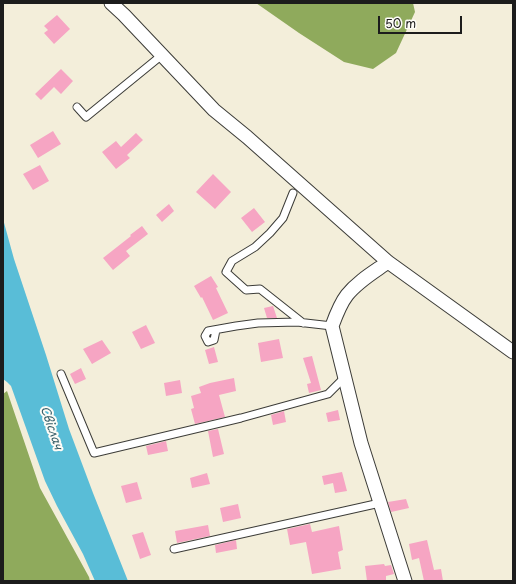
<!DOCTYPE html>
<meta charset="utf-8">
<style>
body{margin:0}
#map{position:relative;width:516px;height:584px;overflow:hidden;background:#f3eeda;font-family:"Playpen Sans",sans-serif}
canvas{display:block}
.frame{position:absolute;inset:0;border:4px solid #1c1c1c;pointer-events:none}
.scale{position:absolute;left:378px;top:16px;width:84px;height:18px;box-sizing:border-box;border:2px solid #1c1c1c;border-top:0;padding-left:5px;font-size:12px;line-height:14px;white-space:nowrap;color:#1c1c1c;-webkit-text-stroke:3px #fdfcf7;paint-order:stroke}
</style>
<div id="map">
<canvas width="516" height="584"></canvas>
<div class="frame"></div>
<div class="scale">50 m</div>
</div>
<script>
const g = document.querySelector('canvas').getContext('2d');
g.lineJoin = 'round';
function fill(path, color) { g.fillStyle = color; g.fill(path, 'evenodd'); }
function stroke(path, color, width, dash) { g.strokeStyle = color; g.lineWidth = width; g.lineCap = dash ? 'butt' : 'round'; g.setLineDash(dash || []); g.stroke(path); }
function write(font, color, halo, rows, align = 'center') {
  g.font = font + ' "Playpen Sans",sans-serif'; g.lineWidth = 4; g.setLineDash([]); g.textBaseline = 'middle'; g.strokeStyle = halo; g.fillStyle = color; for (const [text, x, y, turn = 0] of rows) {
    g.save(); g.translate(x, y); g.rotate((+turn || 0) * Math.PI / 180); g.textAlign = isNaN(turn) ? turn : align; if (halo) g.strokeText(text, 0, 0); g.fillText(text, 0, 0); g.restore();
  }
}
fill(new Path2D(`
 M256,3H413L415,12L396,53L373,69L344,62L299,33Z
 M7,391L40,488L89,577L90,581H3V394Z`), '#8faa5c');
fill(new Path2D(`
 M3,219L14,259L46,355L69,429L93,493L128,581H95L83,554L57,506L45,481L11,386L7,382L3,379Z`), '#59bdd7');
fill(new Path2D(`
 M57,15L70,29L54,44L44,33L48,30L44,26Z
 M61,69L73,81L61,94L54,87L41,100L35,94Z
 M53,131L61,144L38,158L30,145Z
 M136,133L143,140L127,155L130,158L116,169L102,152L116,141L121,147Z
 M40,165L49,181L33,190L23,174Z
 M213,174L231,192L215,209L196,192Z
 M169,204L174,211L162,222L156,215Z
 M254,208L265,222L252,232L241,218Z
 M142,226L148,234L126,251L130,256L113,270L103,258L131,236L130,235Z
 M211,276L218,287L216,288L228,313L213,320L202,297L201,298L194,286Z
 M273,306L277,318H267L264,308Z
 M146,325L155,343L141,349L132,332Z
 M279,339L283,358L261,362L258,343Z
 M102,340L111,353L92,364L83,349Z
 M214,347L218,362L209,364L205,350Z
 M312,356L321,390L309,393L307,384L311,383L303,358Z
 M81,368L86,379L75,384L70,374Z
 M234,378L236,391L219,395L225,417L195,424L191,409L194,408L191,396L201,393L199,387L210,383Z
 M180,380L182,393L166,396L164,383Z
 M338,410L340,420L328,422L326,413Z
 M284,411L286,422L273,425L271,415Z
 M218,429L224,454L213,457L208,431Z
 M166,441L168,451L148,455L146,446Z
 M342,472L347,491L335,493L333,483L324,485L322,476Z
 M207,473L210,484L192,488L190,478Z
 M137,482L142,499L126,503L121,486Z
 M406,499L409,508L391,512L388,502Z
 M238,504L241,518L223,522L220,508Z
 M310,524L312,532L339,526L343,550L338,552L341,569L312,574L306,542L290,545L287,529Z
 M208,525L210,536L177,543L175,531Z
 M143,532L151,555L140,559L132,535Z
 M236,540L237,549L216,553L215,545Z
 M427,540L434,570L441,569L443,581H424L419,558L412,560L409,544Z
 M384,564L385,566L391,565L394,574L386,576V581H367L365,566Z`), '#f6a5c3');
const service = new Path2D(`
 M77,107L86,117L162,55
 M293,193L283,218L270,233L255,247L232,261L226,272L246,290L260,289L303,323
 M216,330L214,340L208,342L205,336L208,331L236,326L258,323L297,322L332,326
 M61,374L94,453L241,418L328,394L345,377
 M174,549L380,503`);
const minor = new Path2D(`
 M111,3L124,15L214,110L247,137L388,262L513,352
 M388,262C374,272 358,281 347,295C340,304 336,315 332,326L361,443L405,581`);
stroke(service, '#3c3c38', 9);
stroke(minor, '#3c3c38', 15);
stroke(service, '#fff', 7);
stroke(minor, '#fff', 13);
write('italic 12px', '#345c67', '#fdfcf7', [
 ["Свіслач",51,428,71]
]);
</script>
